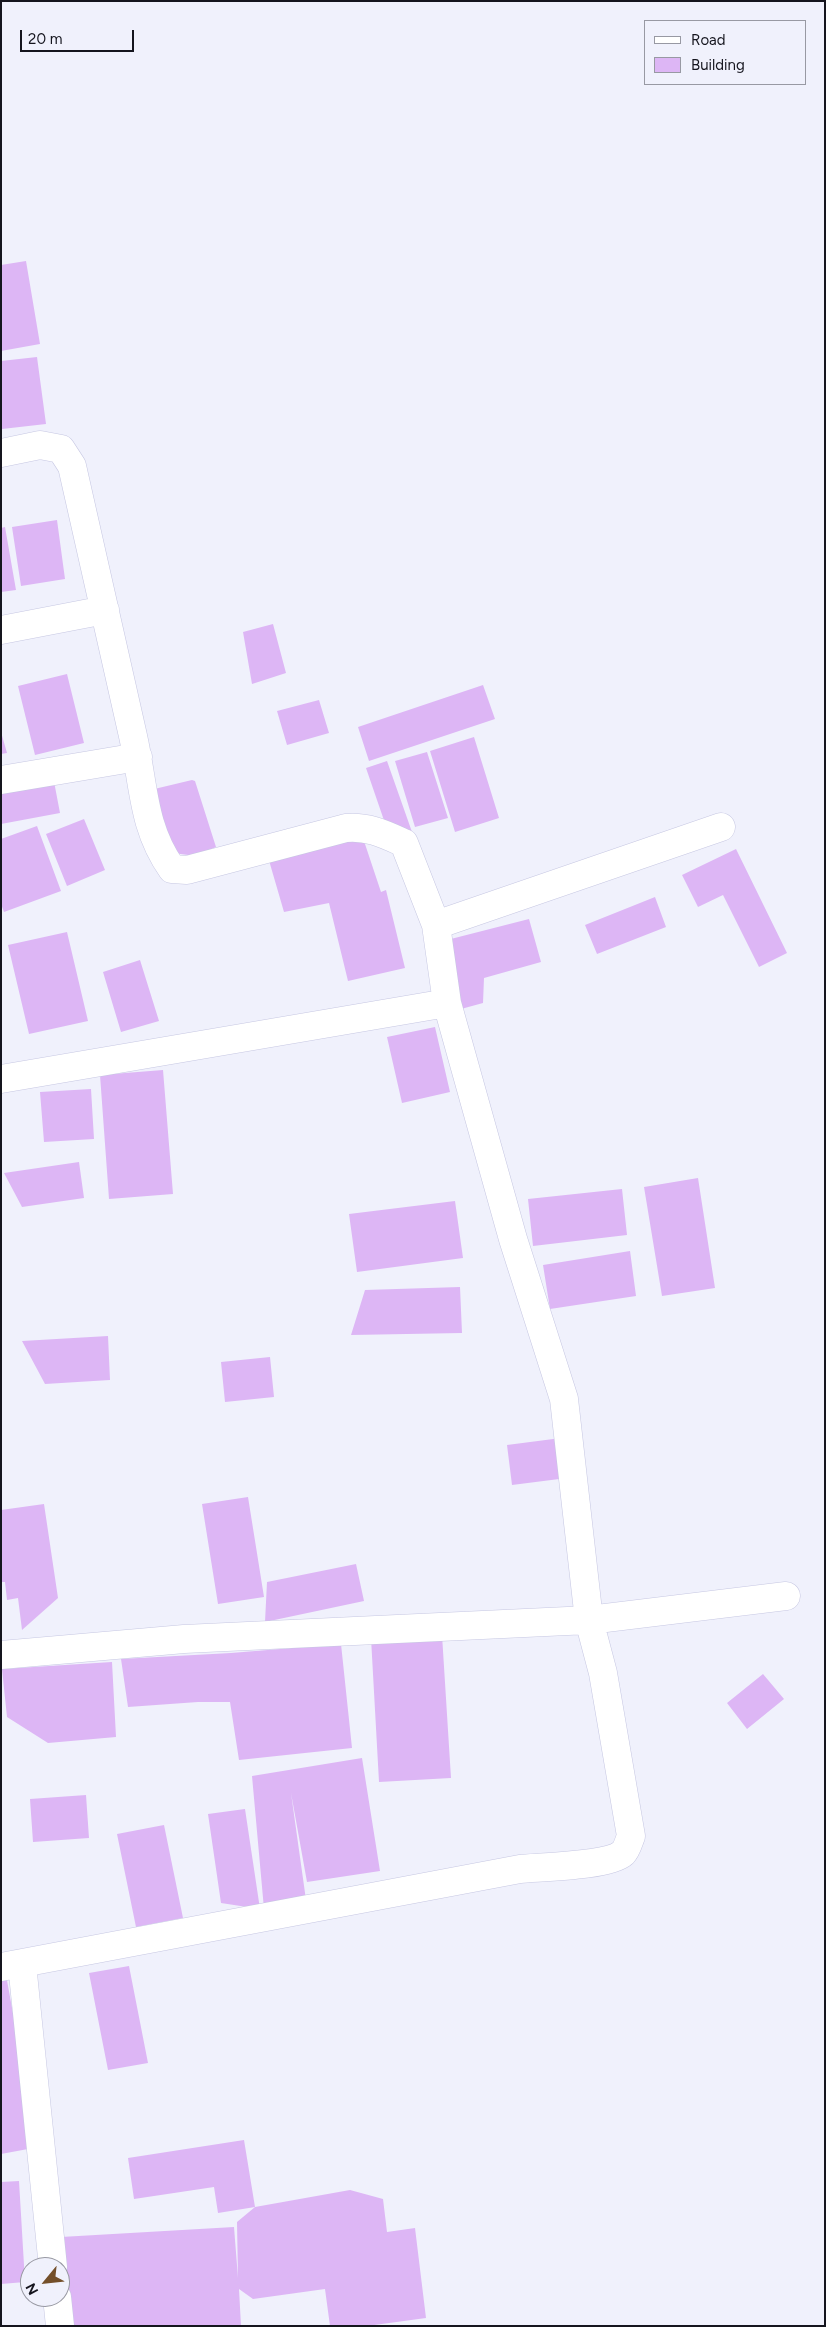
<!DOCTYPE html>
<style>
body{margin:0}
#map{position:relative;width:826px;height:2327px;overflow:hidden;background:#f0f1fc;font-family:Figtree,sans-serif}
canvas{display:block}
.frame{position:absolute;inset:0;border:2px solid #15151e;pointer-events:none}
.legend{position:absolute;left:644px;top:20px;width:162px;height:65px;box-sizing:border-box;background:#f0f1fc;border:1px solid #9899a3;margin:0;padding:6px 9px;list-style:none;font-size:15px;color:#15151e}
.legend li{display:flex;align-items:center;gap:10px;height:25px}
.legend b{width:25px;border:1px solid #9899a3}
.north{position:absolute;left:20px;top:2257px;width:50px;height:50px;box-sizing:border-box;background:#f0f1fc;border:1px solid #9899a3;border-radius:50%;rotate:242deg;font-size:14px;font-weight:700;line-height:20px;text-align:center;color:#15151e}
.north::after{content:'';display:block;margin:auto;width:18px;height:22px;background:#744f2a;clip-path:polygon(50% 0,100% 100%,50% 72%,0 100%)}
.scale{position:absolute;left:20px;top:30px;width:114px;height:22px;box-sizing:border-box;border:2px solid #15151e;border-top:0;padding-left:6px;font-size:15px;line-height:18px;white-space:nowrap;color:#15151e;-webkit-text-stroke:4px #f0f1fc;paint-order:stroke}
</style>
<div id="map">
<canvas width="826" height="2327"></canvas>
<div class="frame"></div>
<ul class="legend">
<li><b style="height:6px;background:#fff"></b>Road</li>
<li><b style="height:14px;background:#ddb6f5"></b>Building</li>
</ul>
<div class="north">N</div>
<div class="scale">20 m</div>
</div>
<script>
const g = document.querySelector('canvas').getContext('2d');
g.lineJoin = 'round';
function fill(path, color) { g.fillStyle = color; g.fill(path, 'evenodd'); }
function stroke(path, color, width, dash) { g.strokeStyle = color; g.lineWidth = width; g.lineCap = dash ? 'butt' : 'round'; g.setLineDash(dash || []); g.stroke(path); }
fill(new Path2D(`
 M26,261L40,344L1,351V265Z
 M37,357L46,424L2,429L1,361Z
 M57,520L65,579L21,586L12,527Z
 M5,527L16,590L1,592V528Z
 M273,624L286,673L252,684L243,632Z
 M67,674L84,743L35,755L18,686Z
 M483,685L495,719L369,761L358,727Z
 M319,700L329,733L287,745L277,711Z
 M1,732L7,753L1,754Z
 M474,737L499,818L455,832L430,751Z
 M427,752L448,818L415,827L395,761Z
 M387,761L412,832H388L366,768Z
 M52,771L60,813L1,824V781Z
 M192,780L195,781L216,847L196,856L165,852L146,791Z
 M84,819L105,870L67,886L46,834Z
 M37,826L61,891L4,912L1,904V839Z
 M360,829L381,892L386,890L405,968L348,981L329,903L284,912L268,857Z
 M736,849L787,953L759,967L723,895L698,907L682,875Z
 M655,897L666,927L597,954L585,925Z
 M529,919L541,962L484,978L483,1003L461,1009L443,941Z
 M67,932L88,1021L29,1034L8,945Z
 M140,960L159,1021L121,1032L103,972Z
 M435,1027L450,1092L402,1103L387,1037Z
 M163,1070L173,1194L109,1199L100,1075Z
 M91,1089L94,1139L44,1142L40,1092Z
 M79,1162L84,1198L22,1207L4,1173Z
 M698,1178L715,1288L662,1296L644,1187Z
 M622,1189L627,1235L533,1246L528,1199Z
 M455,1201L463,1258L357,1272L349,1214Z
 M630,1251L636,1296L550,1309L543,1265Z
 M460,1287L462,1333L351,1335L365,1290Z
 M108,1336L110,1380L45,1384L22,1341Z
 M270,1357L274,1397L225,1402L221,1362Z
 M561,1438L567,1478L512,1485L507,1445Z
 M248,1497L264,1597L218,1604L202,1504Z
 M44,1504L58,1598L22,1630L18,1598L7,1600L5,1582H1V1510Z
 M356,1564L364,1601L265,1622L267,1582Z
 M442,1635L451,1778L379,1782L371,1638Z
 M341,1644L352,1748L239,1760L230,1702H198L128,1707L121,1659L231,1653Z
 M112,1662L116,1737L48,1743L7,1717L2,1669Z
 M763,1674L784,1699L747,1729L727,1703Z
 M362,1758L380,1871L307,1882L291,1793L306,1900L264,1909L252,1776Z
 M86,1795L89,1838L33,1842L30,1799Z
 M245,1809L260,1909L221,1903L208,1814Z
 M164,1825L183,1918L136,1927L117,1834Z
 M129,1966L148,2063L108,2070L89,1973Z
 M1,1975H6L17,2035L28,2149L1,2154Z
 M244,2140L255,2207L218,2213L214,2187L134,2199L128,2158Z
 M19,2181L25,2282L1,2284V2182Z
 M350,2190L383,2199L387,2232L415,2228L426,2318L367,2326H330L325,2289L253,2299L239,2289L241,2326H67L61,2237L234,2227L238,2278L237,2222L255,2207Z`), '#ddb6f5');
const minor = new Path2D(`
 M1,453L40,445L61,449L72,466C93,556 113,646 133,736C144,784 142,827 172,869L187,870L346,828C368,826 384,834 404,843L436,925L447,1003L513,1239L564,1399L589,1620L603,1673L631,1836C629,1841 627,1849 623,1853C609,1866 541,1867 520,1869L1,1967
 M1,630L105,610
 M1,780L138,757
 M436,925L721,827
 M1,1079L447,1003
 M1,1655L184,1639L589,1620L786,1596
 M22,1964L53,2267
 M57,2297L60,2326`);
stroke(minor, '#c6c7e2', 29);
stroke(minor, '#fff', 28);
</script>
